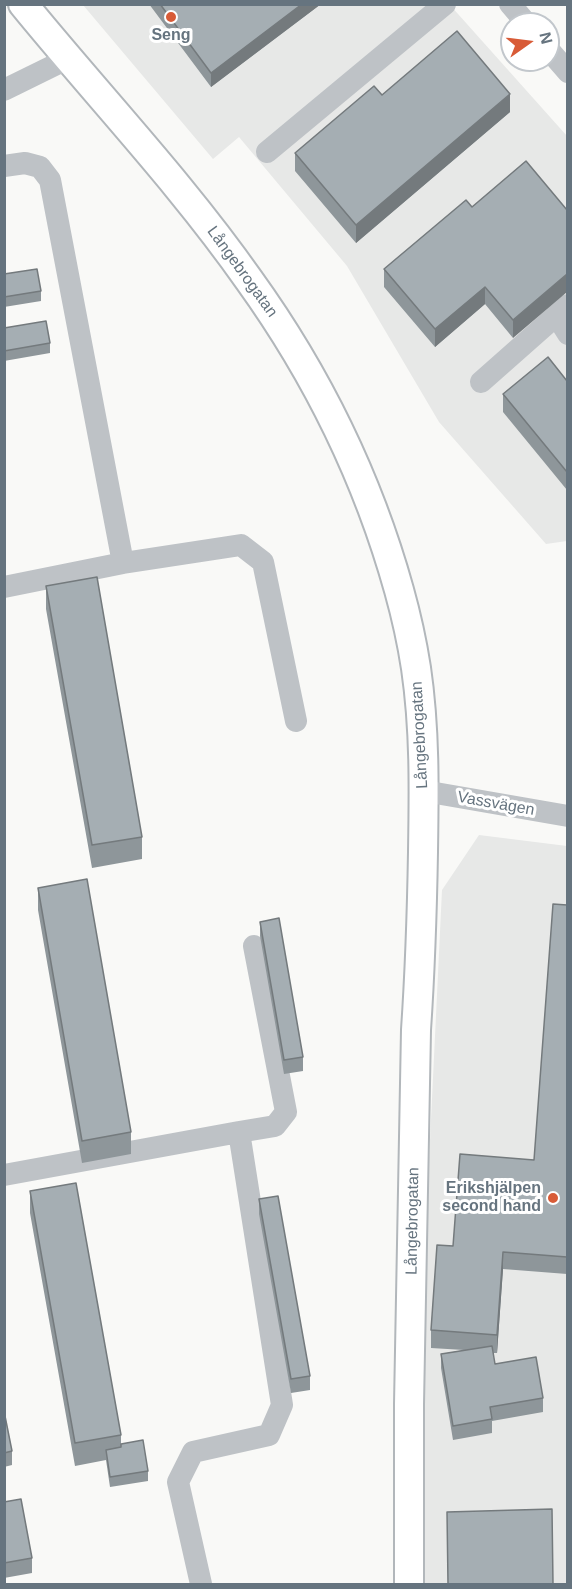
<!DOCTYPE html>
<meta charset="utf-8">
<style>
body{margin:0}
#map{position:relative;width:572px;height:1589px;overflow:hidden;background:#f9f9f7;font-family:Helvetica,sans-serif}
canvas{display:block}
.frame{position:absolute;inset:0;border:6px solid #66747f;pointer-events:none}
.north{position:absolute;left:500px;top:12px;width:60px;height:60px;box-sizing:border-box;background:#fff;border:2px solid #c2c7cc;border-radius:50%;rotate:76deg;font-size:16px;font-weight:700;line-height:24px;text-align:center;color:#66747f}
.north::after{content:'';display:block;margin:auto;width:21px;height:27px;background:#d85b37;clip-path:polygon(50% 0,100% 100%,50% 72%,0 100%)}
</style>
<div id="map">
<canvas width="572" height="1589"></canvas>
<div class="frame"></div>
<div class="north">N</div>
</div>
<script>
const g = document.querySelector('canvas').getContext('2d');
g.lineJoin = 'round';
function fill(path, color) { g.fillStyle = color; g.fill(path, 'evenodd'); }
function stroke(path, color, width, dash) { g.strokeStyle = color; g.lineWidth = width; g.lineCap = dash ? 'butt' : 'round'; g.setLineDash(dash || []); g.stroke(path); }
function write(font, color, halo, rows, align = 'center') {
  g.font = font + ' Helvetica,sans-serif'; g.lineWidth = 6; g.setLineDash([]); g.textBaseline = 'middle'; g.strokeStyle = halo; g.fillStyle = color; for (const [text, x, y, turn = 0] of rows) {
    g.save(); g.translate(x, y); g.rotate((+turn || 0) * Math.PI / 180); g.textAlign = isNaN(turn) ? turn : align; if (halo) g.strokeText(text, 0, 0); g.fillText(text, 0, 0); g.restore();
  }
}
fill(new Path2D(`
 M83,5H450L567,136V541L546,544L439,422L347,266L239,137L213,159Z
 M479,835L567,846V1584H424L420,1349L442,890Z`), '#e7e8e7');
const major = new Path2D(`
 M23,4C98,96 181,183 249,280C316,373 368,479 399,590C406,615 412,642 416,668C425,729 424,790 423,852C422,911 420,971 416,1030L409,1404V1584`);
stroke(major, '#b2b7bb', 32);
stroke(new Path2D(`
 M510,4L527,24
 M548,49L568,72
 M4,90L67,59
 M267,152L445,4
 M4,166L25,163L40,167L50,180L123,563L241,545L263,562L296,721
 M556,315L568,334
 M481,382L568,305
 M4,587L123,563
 M424,791L568,816
 M4,1175L239,1132
 M201,1584L178,1482L193,1452L269,1435L282,1405L239,1132L275,1126L286,1112L254,946`), '#bec2c6', 22);
stroke(major, '#fff', 28);
fill(new Path2D(`
 M149,4H321L211,87Z
 M382,95L510,112L356,243L295,171V153Z
 M526,161L513,338L485,304L435,347L384,287V269L472,207Z
 M4,274L41,291V301L4,307Z
 M4,328L50,343V353L4,361Z
 M567,381V490L503,412V394Z
 M46,586L142,837V859L92,868L46,609Z
 M38,888L131,1132V1154L82,1163L38,910Z
 M567,905V1274L503,1269L497,1353H493L495,1364L543,1398V1412L492,1421V1433L453,1440L441,1368V1354L464,1350L431,1348V1330L453,1246L534,1160Z
 M260,922L303,1057V1071L284,1074L260,936Z
 M30,1191L121,1435V1444L148,1471V1481L110,1487L106,1460L75,1466L30,1213Z
 M259,1199L310,1376V1390L291,1393L259,1214Z
 M4,1411L12,1451V1465L4,1467Z
 M4,1502L32,1558V1573L4,1578Z`), '#8e969a');
fill(new Path2D(`
 M302,4H321L211,87V73Z
 M510,94V112L356,243V225Z
 M567,274V292L513,338V320Z
 M485,287V304L435,347V329Z
 M503,1252V1269L497,1353V1335Z`), '#747a7d');
const building = new Path2D(`
 M160,4H302L211,73Z
 M457,31L510,94L356,225L295,153L374,86L382,95Z
 M526,161L567,210V274L513,320L485,287L435,329L384,269L466,200L472,207Z
 M37,269L41,291L4,297V274Z
 M46,321L50,343L4,351V328Z
 M548,357L567,381V472L503,394Z
 M97,577L142,837L92,845L46,586Z
 M87,879L131,1132L82,1141L38,888Z
 M553,904L567,905V1257L503,1252L497,1335L431,1330L437,1245L453,1246L460,1154L534,1160Z
 M279,918L303,1057L284,1060L260,922Z
 M76,1183L121,1435L75,1443L30,1191Z
 M278,1196L310,1376L291,1379L259,1199Z
 M492,1346L495,1364L536,1357L543,1398L490,1407L492,1419L453,1426L441,1354Z
 M4,1411L12,1451L4,1453Z
 M143,1440L148,1471L110,1477L106,1450L121,1447V1444Z
 M21,1499L32,1558L4,1563V1502Z
 M552,1509L553,1584H448L447,1512Z`);
fill(building, '#a5aeb3');
stroke(building, '#747a7d', 1.5);
for (const [x, y, r, color] of [
 [171,17,6,"#d85b37"],
 [553,1198,6,"#d85b37"]
]) { const dot = new Path2D(); dot.arc(x, y, r, 0, 2 * Math.PI); g.fillStyle = color; g.fill(dot); stroke(dot, '#fff', 2); }
write('bold 16px', '#66747f', '#fff', [
 ["Seng",171,36],
 ["Erikshjälpen",541,1189,"right"],
 ["second hand",541,1207,"right"]
]);
write('16px', '#66747f', '#fff', [
 ["Långebrogatan",242,272,54],
 ["Långebrogatan",420,735,-93],
 ["Vassvägen",496,804,10],
 ["Långebrogatan",413,1221,-89]
]);
</script>
